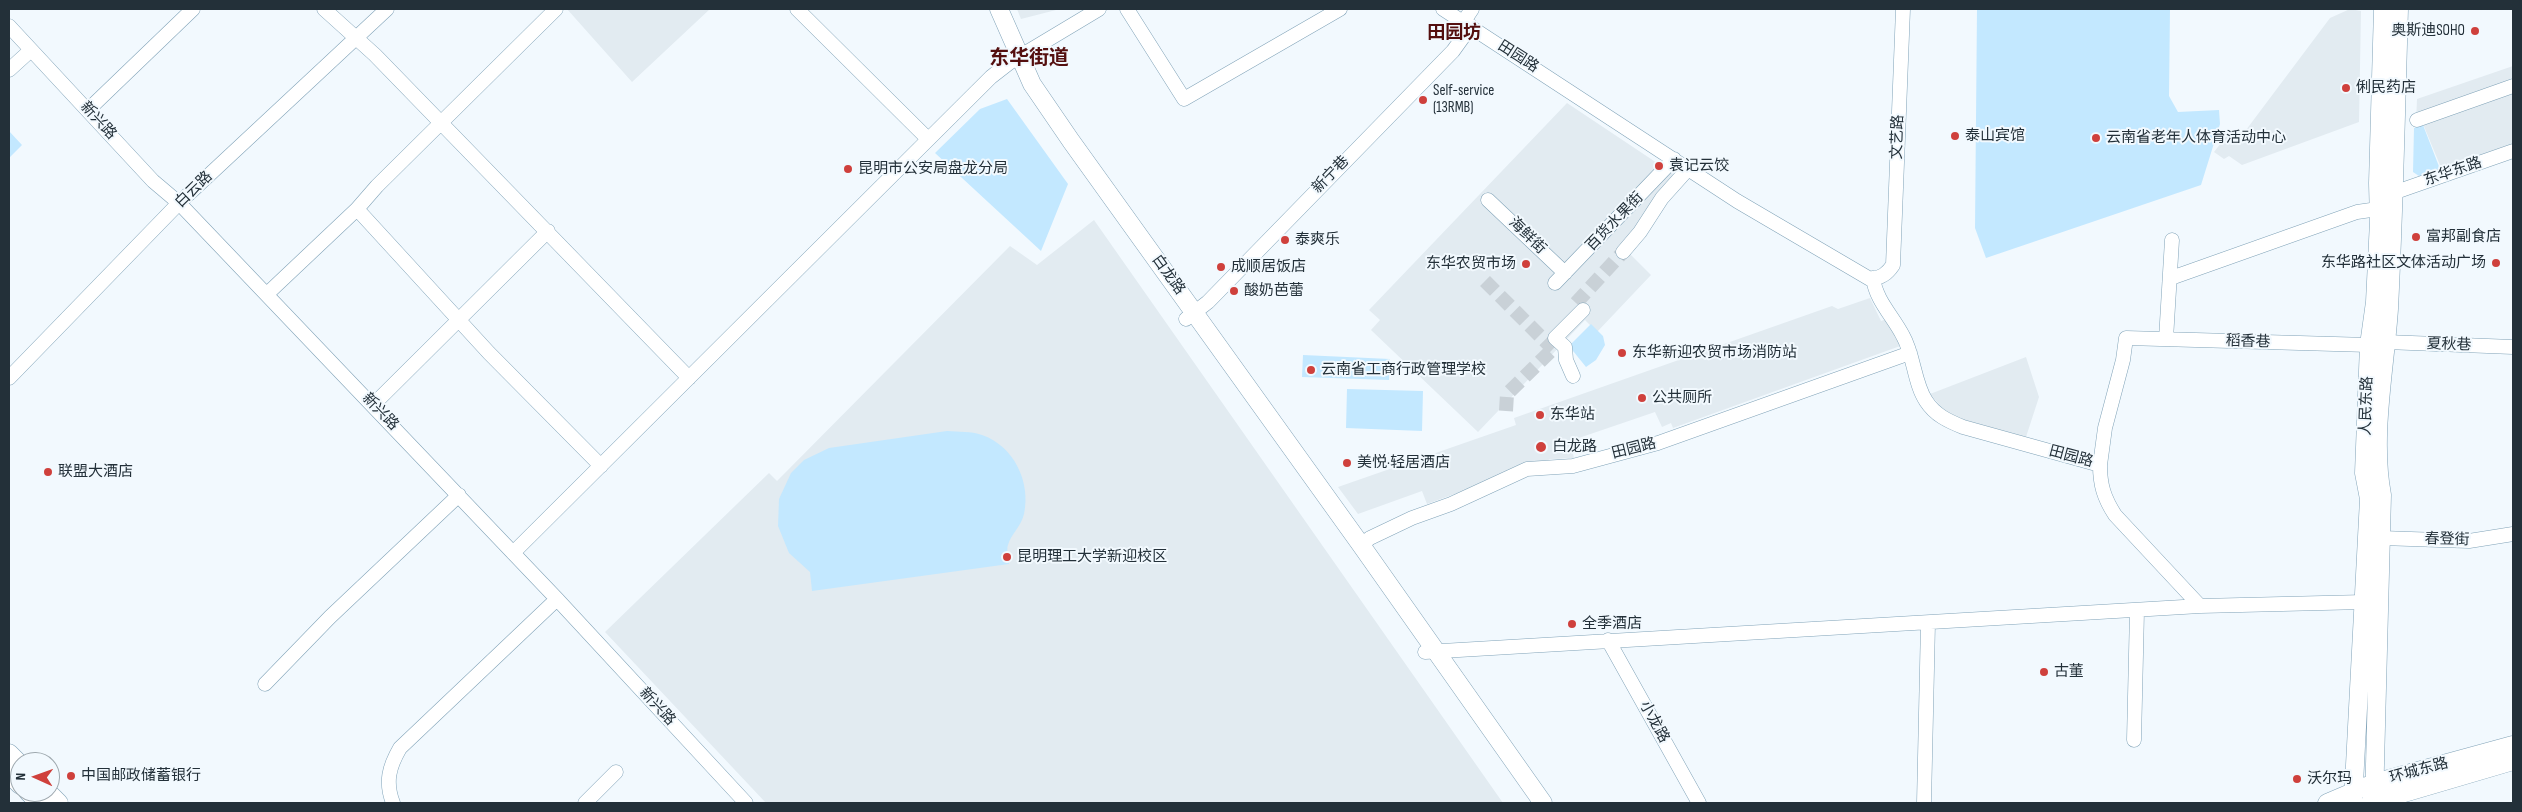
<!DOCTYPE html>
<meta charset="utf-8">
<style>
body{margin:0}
#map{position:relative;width:2522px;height:812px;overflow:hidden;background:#f2f9fe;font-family:"Sofia Sans Condensed",sans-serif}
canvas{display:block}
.frame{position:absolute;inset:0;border:10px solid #233039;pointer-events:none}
.north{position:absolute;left:10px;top:752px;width:50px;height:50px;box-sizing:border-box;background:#f2f9fe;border:1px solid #9fa9af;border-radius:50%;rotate:272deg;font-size:14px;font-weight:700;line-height:20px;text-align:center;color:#233039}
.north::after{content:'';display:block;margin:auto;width:18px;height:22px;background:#cf403c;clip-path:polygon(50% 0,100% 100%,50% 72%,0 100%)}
</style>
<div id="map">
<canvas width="2522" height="812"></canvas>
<div class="frame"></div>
<div class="north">N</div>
</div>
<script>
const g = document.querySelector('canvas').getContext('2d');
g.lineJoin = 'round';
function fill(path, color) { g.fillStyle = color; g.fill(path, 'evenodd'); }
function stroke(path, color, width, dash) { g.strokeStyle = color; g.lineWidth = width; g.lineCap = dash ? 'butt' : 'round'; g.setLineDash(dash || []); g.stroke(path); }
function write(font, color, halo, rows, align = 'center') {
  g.font = font + ' "Sofia Sans Condensed","Noto Sans SC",sans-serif'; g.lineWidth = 4; g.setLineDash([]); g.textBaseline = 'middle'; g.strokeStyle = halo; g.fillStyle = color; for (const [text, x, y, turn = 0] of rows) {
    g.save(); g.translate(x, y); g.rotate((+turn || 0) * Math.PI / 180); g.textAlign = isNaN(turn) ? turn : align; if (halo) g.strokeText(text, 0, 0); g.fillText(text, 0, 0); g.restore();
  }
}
fill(new Path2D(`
 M567,9H710L632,82Z
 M1017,9H1060L1021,19Z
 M2350,9L2361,11L2359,122L2242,165L2229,156L2224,159L2214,152L2231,130L2240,138L2330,18Z
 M2513,66V90L2416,124L2417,99Z
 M2513,93V145L2442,170L2423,124Z
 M1567,103L1684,181L1628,252L1651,275L1597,332L1585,320L1478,432L1371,330L1380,320L1369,310Z
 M1094,220L1503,803H766L605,632L769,473L777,481L1010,246L1037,265Z
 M1870,298L1881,321L1887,319L1903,345L1673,428L1671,423L1662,427L1655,412L1570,441L1574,458L1551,459L1427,504L1422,491L1358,514L1338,487L1516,425L1514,418L1832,306L1838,309Z
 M2026,357L2039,397L2026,437L1957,418L1945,411L1930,394Z`), '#e2ebf1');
fill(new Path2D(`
 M1977,9H2170L2169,96L2178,112L2219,110L2220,124L2201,185L1986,258L1975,228Z
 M1007,99L1068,184L1041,251L935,153L980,109Z
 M2423,125L2440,169L2419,176L2413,172L2414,128Z
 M9,131L22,145L9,158Z
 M1591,324L1603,336L1605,345L1596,360L1586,367L1569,346Z
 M1303,355L1390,359L1389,380L1302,377Z
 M1347,389L1423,391L1422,431L1346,428Z
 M947,431C959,432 971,431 982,435C1014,446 1031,482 1024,514C1021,527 1011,534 1008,545C1006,550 1009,559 1009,564L812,591L810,572L789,553L778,526L779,499L791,473L804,460L829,448Z`), '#c3e8ff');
stroke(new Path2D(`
 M1485,281L1553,349
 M1576,303L1623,252
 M1506,411L1507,394L1559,343`), '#c9d1d7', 14, [14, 7]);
const minor = new Path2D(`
 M324,9L375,55L689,378
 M797,9L927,138
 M1127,9L1184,99L1340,9
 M1443,9L1737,201L1870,279C1881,278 1887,274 1893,265L1903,9
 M1464,21L1472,9
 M9,26L153,181L179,203L557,599L746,803
 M9,70L31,50
 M88,110L193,9
 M2417,120L2513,86
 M2393,193L2513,151
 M1488,200L1565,273
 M357,209L489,353L601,466
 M1623,252L1640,232L1662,198L1688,169
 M1873,278C1876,301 1893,316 1903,336C1914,355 1914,383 1926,401C1935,415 1948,421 1963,427L2100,465C2100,485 2104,498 2115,515L2200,606
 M2171,278L2357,212L2378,209
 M1555,283L1674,159
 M267,294L357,209L377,186L556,9
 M1186,319L1208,302L1453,51L1471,26
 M2166,339L2172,240
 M2386,342L2513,347
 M1573,376L1566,360L1565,347L1555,338L1583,310
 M9,378L179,203L387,9
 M373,405L548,231
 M2100,465L2105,428L2123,360L2126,338L2369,345
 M2381,538L2469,541L2513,534
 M1361,545L1370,538L1412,518L1451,504L1527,469L1573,466L1658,443L1910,353
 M513,553L991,77L1009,63L1099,9
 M1608,640L1699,803
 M1425,652L2200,606L2364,602
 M265,684L330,617L459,495
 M2134,740L2137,611
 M393,803C385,782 389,767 400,748L557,599
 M585,803L616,772
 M1924,803L1928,623`);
const major = new Path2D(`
 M999,9L1032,84L1071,141L1361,545L1543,803
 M9,753L20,764
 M9,774L20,785
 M28,792L39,803
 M48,792L59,803
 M2327,803L2374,783L2513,745
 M2353,803L2369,499L2364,473L2369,345L2375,302L2379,221L2378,183L2383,9
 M2370,803L2513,761
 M2374,803L2382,495C2371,436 2385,369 2389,309C2394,209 2396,109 2399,9`);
stroke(minor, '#81a3b8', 15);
stroke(major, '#81a3b8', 19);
stroke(minor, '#fff', 14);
stroke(major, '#fff', 18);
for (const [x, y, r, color] of [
 [2475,31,5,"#cf403c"],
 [2346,88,5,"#cf403c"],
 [1423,100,5,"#cf403c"],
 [1955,136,5,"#cf403c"],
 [2096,138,5,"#cf403c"],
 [1659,166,5,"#cf403c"],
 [848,169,5,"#cf403c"],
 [2416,237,5,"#cf403c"],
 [1285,240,5,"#cf403c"],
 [2496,263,5,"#cf403c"],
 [1526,264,5,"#cf403c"],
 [1221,267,5,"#cf403c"],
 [1234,291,5,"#cf403c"],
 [1622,353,5,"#cf403c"],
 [1311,370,5,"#cf403c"],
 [1642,398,5,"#cf403c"],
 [1540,415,5,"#cf403c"],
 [1541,447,6,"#cf403c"],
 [1347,463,5,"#cf403c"],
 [48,472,5,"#cf403c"],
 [1007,557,5,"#cf403c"],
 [1572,624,5,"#cf403c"],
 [2044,672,5,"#cf403c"],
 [71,776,5,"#cf403c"],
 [2297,779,5,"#cf403c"]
]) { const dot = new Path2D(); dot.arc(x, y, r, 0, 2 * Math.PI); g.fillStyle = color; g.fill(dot); stroke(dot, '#f2f9fe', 2); }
write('15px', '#233039', '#f2f9fe', [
 ["奥斯迪SOHO",2465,31,"right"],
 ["俐民药店",2356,88],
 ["Self-service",1433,91],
 ["(13RMB)",1433,108],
 ["泰山宾馆",1965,136],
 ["云南省老年人体育活动中心",2106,138],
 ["袁记云饺",1669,166],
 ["昆明市公安局盘龙分局",858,169],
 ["富邦副食店",2426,237],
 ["泰爽乐",1295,240],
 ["东华路社区文体活动广场",2486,263,"right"],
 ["东华农贸市场",1516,264,"right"],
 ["成顺居饭店",1231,267],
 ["酸奶芭蕾",1244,291],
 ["东华新迎农贸市场消防站",1632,353],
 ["云南省工商行政管理学校",1321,370],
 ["公共厕所",1652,398],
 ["东华站",1550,415],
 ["白龙路",1552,447],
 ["美悦·轻居酒店",1357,463],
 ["联盟大酒店",58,472],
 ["昆明理工大学新迎校区",1017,557],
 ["全季酒店",1582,624],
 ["古董",2054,672],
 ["中国邮政储蓄银行",81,776],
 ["沃尔玛",2307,779]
], 'left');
write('15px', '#233039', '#f2f9fe', [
 ["田园路",1518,57,33],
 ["新兴路",98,121,47],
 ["文艺路",1898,137,-88],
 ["东华东路",2453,172,-19],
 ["新宁巷",1331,175,-46],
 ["白云路",194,190,-44],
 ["百货水果街",1615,222,-46],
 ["海鲜街",1527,236,44],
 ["白龙路",1168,275,54],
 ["稻香巷",2248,342,2],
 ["夏秋巷",2449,345,2],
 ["人民东路",2367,406,-88],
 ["新兴路",380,412,46],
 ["田园路",1634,449,-14],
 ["田园路",2071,457,15],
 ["春登街",2447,540,1],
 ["新兴路",657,707,47],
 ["小龙路",1654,722,61],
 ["环城东路",2419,771,-15]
]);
write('bold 18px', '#540f0f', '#f2f9fe', [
 ["田园坊",1454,33]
]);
write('bold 20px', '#540f0f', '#f2f9fe', [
 ["东华街道",1029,59]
]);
</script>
